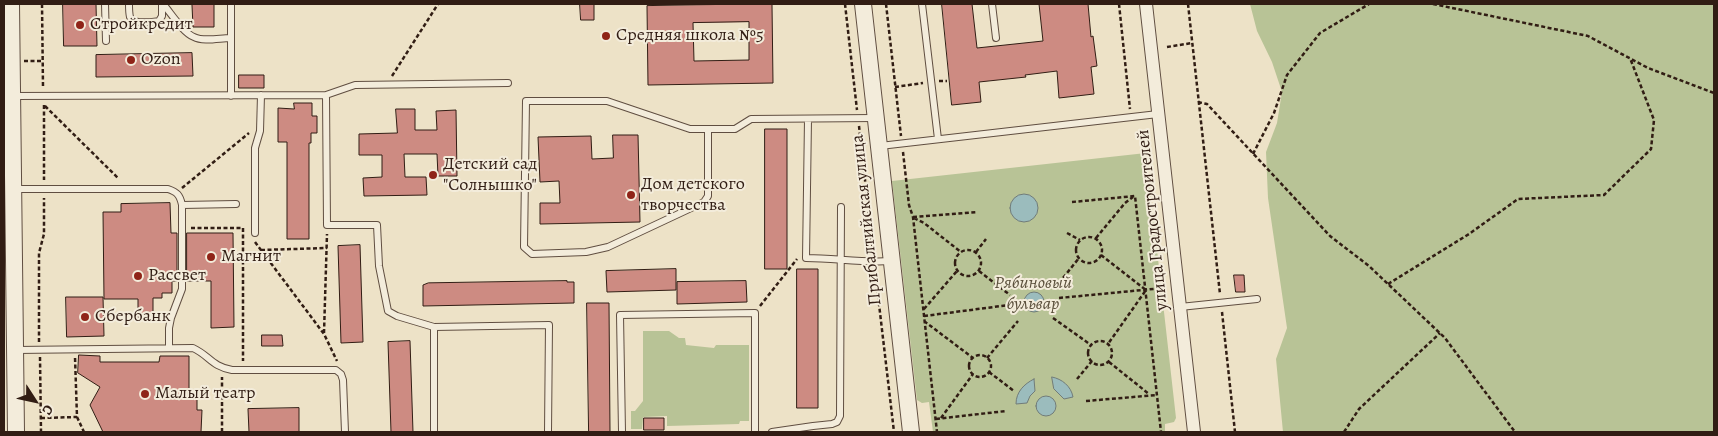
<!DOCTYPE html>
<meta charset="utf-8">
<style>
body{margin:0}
#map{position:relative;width:1718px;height:436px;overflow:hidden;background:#ede2c7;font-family:Alegreya,serif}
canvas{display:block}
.frame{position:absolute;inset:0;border:5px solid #311d14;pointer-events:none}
.north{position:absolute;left:10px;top:376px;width:50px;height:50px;-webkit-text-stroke:4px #f3ecdb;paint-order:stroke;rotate:125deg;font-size:14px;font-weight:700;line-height:20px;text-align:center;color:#311d14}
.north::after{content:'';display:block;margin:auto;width:18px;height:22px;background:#311d14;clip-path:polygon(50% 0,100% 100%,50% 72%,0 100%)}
</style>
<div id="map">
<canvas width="1718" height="436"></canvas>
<div class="frame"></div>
<div class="north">С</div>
</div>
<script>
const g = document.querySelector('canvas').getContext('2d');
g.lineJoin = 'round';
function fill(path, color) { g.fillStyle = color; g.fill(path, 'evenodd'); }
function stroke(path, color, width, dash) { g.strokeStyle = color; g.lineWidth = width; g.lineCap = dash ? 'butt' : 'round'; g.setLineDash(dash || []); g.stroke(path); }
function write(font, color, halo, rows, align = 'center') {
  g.font = font + ' Alegreya,serif'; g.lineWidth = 4; g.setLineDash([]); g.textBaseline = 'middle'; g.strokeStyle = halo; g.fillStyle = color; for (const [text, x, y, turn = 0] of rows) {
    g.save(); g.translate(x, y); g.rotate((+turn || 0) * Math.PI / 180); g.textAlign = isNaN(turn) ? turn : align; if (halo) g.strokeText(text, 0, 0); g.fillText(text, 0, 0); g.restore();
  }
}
fill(new Path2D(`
 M1250,4H1714V432H1283L1276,359L1287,328L1268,198L1266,152L1277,123L1282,92L1272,62L1257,31Z
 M1146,153L1176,418L1174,422L1165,424V432H933L929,402L922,403L917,400L892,181Z
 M643,331H669L679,338H685L686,345L714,348L716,345H749V421H740L739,424L667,426V416L643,417L642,429H631V411H635L643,401Z`), '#b8c396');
const water = new Path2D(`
 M1010 208a14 14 0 1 1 28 0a14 14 0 1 1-28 0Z
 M1024 302a10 10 0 1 1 20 0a10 10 0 1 1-20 0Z
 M1052,377C1062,379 1071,386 1073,397L1064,399L1054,389Z
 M1034,379L1035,391L1030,396L1027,403L1016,404C1016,392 1024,384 1034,379Z
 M1036 406a10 10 0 1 1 20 0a10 10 0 1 1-20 0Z`);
fill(water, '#9bbcbd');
stroke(water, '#717c79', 1);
const building = new Path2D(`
 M63,4H96L97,46H64Z
 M193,4H214V27H193L192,5Z
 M580,4H594V20H581Z
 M772,4L773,83L648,85L647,6ZM749,22V60L694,61L693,23Z
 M942,4H972L977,48L1043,41L1039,4H1088L1091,37L1093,36L1097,66L1091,67L1094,94L1059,98L1057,71L1025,75L1026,77L979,82L981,102L952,105Z
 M192,53L193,76L96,77V55Z
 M239,75H264V88H239Z
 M294,103H312V116H317V133H311V143H309V239H287V142H278V108L294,109Z
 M396,109H415V130H437L436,111L456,110L457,176H438L437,154H404L405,177H426L427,195L364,196L363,178L382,177V155H359V134L397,133Z
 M765,129H787V269H765Z
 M613,135H638L640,222L540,224V203H560L559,181L540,182L538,137L591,136L592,159L613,158Z
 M170,203L171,233H177V281H172V293H162V298H153V318H138V299H104L103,212H121V204Z
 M187,233H233L234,327L211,328V281H187Z
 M360,245L363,342L341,343L338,246Z
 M676,269V290L607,292L606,271Z
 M797,269H818V408H797Z
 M1234,275H1244L1245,292H1236Z
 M567,281V282H574V303L423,306V285L428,283Z
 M746,281L747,302L677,304V282Z
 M66,297H103L104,336L67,337Z
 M587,303H609L610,432H589Z
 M262,335H282L283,346H262Z
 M410,341L413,432H391L388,342Z
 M79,355L100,356V362H159L160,356H189V394H197V410H202L201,432H103L90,405L100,387L78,373Z
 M299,408V432H249L248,409Z
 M644,418H664V430H644Z`);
fill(building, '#cd8b82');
stroke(building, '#311d14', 1);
const service = new Path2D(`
 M105,4L106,41
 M129,4C129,8 129,13 130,17C134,25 152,22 159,21L162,16V4
 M163,4C171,13 183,33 194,37C203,42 220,38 230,38
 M231,4V96
 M922,4L938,139
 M992,4L996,38
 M326,95L327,225H377L379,266L388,311L397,316L434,327
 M13,96L326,95L355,85L508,83
 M808,119L806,258C835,258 862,263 890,261
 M708,129V196L704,202L608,247L586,252L532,254L524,247L526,101H607L690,129H735L751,119L875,118
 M880,146L1158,114
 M13,189H168C177,192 180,195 182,205V289L171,318L169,328V348
 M182,205L236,204
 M255,233V148L260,131L261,95
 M1180,307L1257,299
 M16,350L193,348C210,356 211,366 232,370H336L341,374L343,380L345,432
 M434,432V327L549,325L548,432
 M622,432L620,315L755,313V432
 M772,432L813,426L832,424L837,422L840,416L841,207`);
const minor = new Path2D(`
 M1146,4L1194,432`);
const tertiary = new Path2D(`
 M11,4L16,432
 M863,4L911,432`);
stroke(service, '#604e41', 8);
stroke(minor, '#604e41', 14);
stroke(tertiary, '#604e41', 18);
stroke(new Path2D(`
 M42,4L43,87
 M845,4L857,110
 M886,4L901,136
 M1119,4L1130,109
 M1188,4L1220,294
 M1433,4L1588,36L1648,68L1714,93
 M1167,47L1192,43
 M24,61H43
 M392,76L438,4
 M939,81H947
 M895,87L923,83
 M1198,102L1207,104L1330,236L1369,266L1445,338L1515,432
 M44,105V180
 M45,106L119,179
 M859,126L873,252
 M903,152L909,205L913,217L937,432
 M1253,154L1274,113L1287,75L1320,33L1369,4
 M182,188L249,133
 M1072,202L1135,196L1161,432
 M913,217L977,212
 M914,218L924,223L961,252
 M191,228H243V361
 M1067,233L1080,240
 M1076 250a13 13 0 1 1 26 0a13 13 0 1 1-26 0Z
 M1096,238L1125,203L1133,197
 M255,242L324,334L337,361
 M955 263a13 13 0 1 1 26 0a13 13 0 1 1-26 0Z
 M261,250L327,248
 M976,252L986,239
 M1101,255L1146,290L1108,344
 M875,270L894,432
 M979,271L1010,295
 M1388,284L1469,234L1518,199L1604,195L1651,149L1654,120L1630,58
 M1055,288L1079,258
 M1059,298L1163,288
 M760,306L797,259
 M924,309L957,271
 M1222,312L1235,432
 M924,316L1009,305
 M1053,318L1091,345
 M924,321L973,358
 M324,333L327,234
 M1088 353a12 12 0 1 1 24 0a12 12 0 1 1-24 0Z
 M39,342V253L44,234V198
 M969 366a11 11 0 1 1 22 0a11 11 0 1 1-22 0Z
 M40,357L41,432
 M987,358L1018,321
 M1109,362L1149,394
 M989,372L1014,391
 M1077,379L1092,361
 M1086,401L1157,395
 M77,417L84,432
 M41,418L77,417L75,357
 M941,418L973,374
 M936,419L1006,411
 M222,432V377
 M1344,432L1359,409L1440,333`), '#311d14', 2.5, [4, 2.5]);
stroke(service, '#f3ecdb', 6);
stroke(minor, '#f3ecdb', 12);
stroke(tertiary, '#f3ecdb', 16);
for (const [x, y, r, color] of [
 [80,25,5,"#8f2418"],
 [606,36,5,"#8f2418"],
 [131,60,5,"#8f2418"],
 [433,175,5,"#8f2418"],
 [631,195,5,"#8f2418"],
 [211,257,5,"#8f2418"],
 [138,276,5,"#8f2418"],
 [85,317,5,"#8f2418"],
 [145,394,5,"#8f2418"]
]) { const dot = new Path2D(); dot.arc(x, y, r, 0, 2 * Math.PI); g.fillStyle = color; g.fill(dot); stroke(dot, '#f3ecdb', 2); }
write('18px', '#311d14', '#f3ecdb', [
 ["Стройкредит",90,25],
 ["Средняя школа №5",616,36],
 ["Ozon",141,60],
 ["Детский сад",443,165],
 ["\"Солнышко\"",443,186],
 ["Дом детского",641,185],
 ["творчества",641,206],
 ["Магнит",221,257],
 ["Рассвет",148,276],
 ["Сбербанк",95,317],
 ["Малый театр",155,394]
], 'left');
write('18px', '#311d14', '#f3ecdb', [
 ["Прибалтийская улица",867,220,-96],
 ["улица Градостроителей",1153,220,-96]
]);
write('italic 18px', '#5a4f3b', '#f3ecdb', [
 ["Рябиновый",1033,284],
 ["бульвар",1033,305]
]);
</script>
